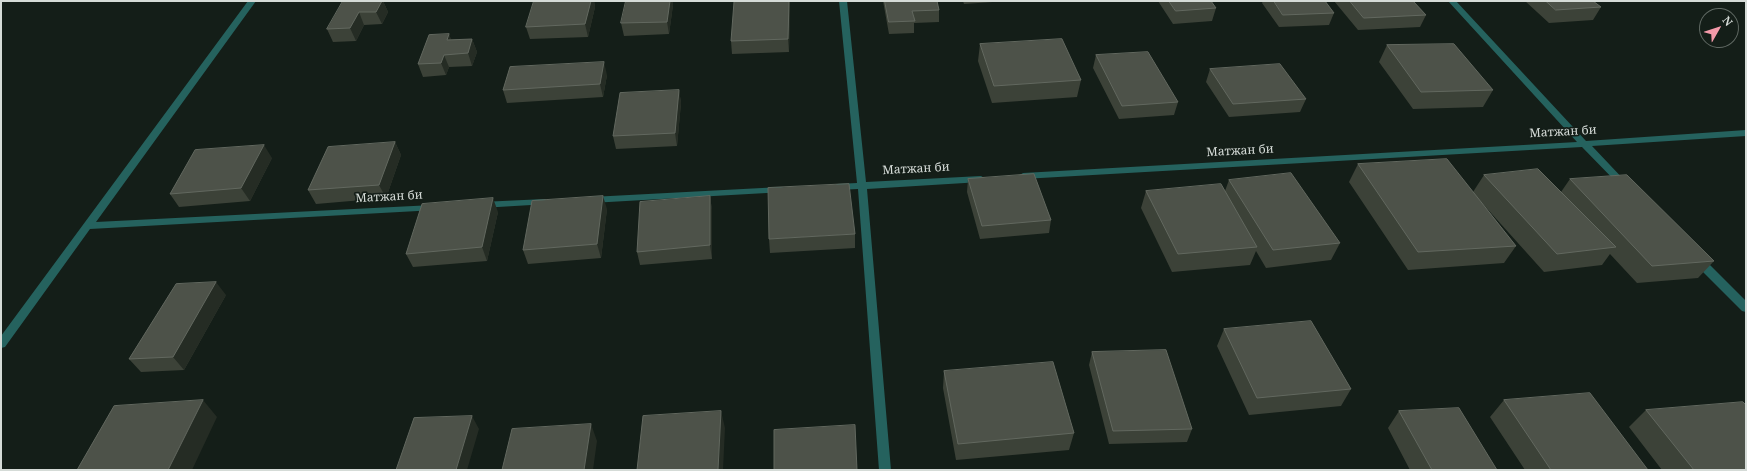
<!DOCTYPE html>
<meta charset="utf-8">
<style>
body{margin:0}
#map{position:relative;width:1747px;height:471px;overflow:hidden;background:#141e18;font-family:"Noto Serif",serif}
canvas{display:block}
.frame{position:absolute;inset:0;border:2px solid #d5dbd7;pointer-events:none}
.north{position:absolute;left:1699px;top:8px;width:40px;height:40px;box-sizing:border-box;background:#141e18;border:1px solid #616a64;border-radius:50%;rotate:51deg;font-size:11px;font-weight:700;line-height:16px;text-align:center;color:#d5dbd7}
.north::after{content:'';display:block;margin:auto;width:14px;height:18px;background:#f39aa9;clip-path:polygon(50% 0,100% 100%,50% 72%,0 100%)}
</style>
<div id="map">
<canvas width="1747" height="471"></canvas>
<div class="frame"></div>
<div class="north">N</div>
</div>
<script>
const g = document.querySelector('canvas').getContext('2d');
g.lineJoin = 'round';
function fill(path, color) { g.fillStyle = color; g.fill(path, 'evenodd'); }
function stroke(path, color, width, dash) { g.strokeStyle = color; g.lineWidth = width; g.lineCap = dash ? 'butt' : 'round'; g.setLineDash(dash || []); g.stroke(path); }
function write(font, color, halo, rows, align = 'center') {
  g.font = font + ' "Noto Serif",serif'; g.lineWidth = 3.5; g.setLineDash([]); g.textBaseline = 'middle'; g.strokeStyle = halo; g.fillStyle = color; for (const [text, x, y, turn = 0] of rows) {
    g.save(); g.translate(x, y); g.rotate((+turn || 0) * Math.PI / 180); g.textAlign = isNaN(turn) ? turn : align; if (halo) g.strokeText(text, 0, 0); g.fillText(text, 0, 0); g.restore();
  }
}
fill(new Path2D(`
 M248,1H256L96,222L433,205L436,206L438,208L436,210L90,229L5,347L1,348V336Z
 M839,1H847L866,182L981,176L986,179L981,182L867,189L891,470H879L858,189L837,190L832,187L837,184L857,183Z
 M1448,1H1456L1586,141L1746,130V136L1592,146L1627,183L1629,185L1627,187H1621L1582,147L1023,179L1018,176L1023,173L1577,142Z
 M781,187L784,188L786,190L784,192L591,203L586,200L591,197Z
 M545,199L550,202L548,204L481,208L476,205L481,202Z
 M1697,255L1701,256L1746,301V312L1742,311L1693,262L1692,259L1693,256Z`), '#25625e');
fill(new Path2D(`
 M353,1H383L388,12L382,24L364,25L356,41L333,42L327,29Z
 M534,1H594L595,7L588,37L530,39L526,27Z
 M754,1H790L789,52L732,54L731,41Z
 M883,1H937L939,10V22L914,23V33L889,34Z
 M963,1H1007L964,4Z
 M1048,1H1072L1048,2Z
 M1158,1H1211L1216,8L1212,21L1173,24Z
 M1263,1H1325L1334,13L1329,25L1279,27L1262,3Z
 M1334,1H1413L1426,15L1420,27L1358,30Z
 M1525,1H1593L1601,7L1593,20L1549,23Z
 M673,5L669,34L624,36L621,23Z
 M449,34L451,40L472,39L477,52L472,66L449,67L446,75L423,77L418,64Z
 M980,44L1081,80L1077,97L992,103L978,61Z
 M1387,45L1493,90L1483,107L1413,109L1379,62Z
 M1096,55L1178,102L1174,115L1119,119L1093,68Z
 M1210,69L1306,99L1300,112L1229,117L1206,82Z
 M607,75L603,97L507,103L503,90Z
 M679,90L681,103L677,146L616,149L613,136Z
 M395,142L401,155L386,198L316,204L308,190Z
 M272,158L250,201L179,207L170,194Z
 M1358,164L1473,192L1484,175L1561,192L1570,179L1714,261L1698,278L1637,283L1610,254L1602,265L1544,272L1482,203L1516,246L1504,263L1408,270L1349,182Z
 M968,179L1051,220L1049,233L980,239L967,192Z
 M1229,180L1340,243L1331,260L1266,268L1256,251L1250,265L1172,272L1141,208L1146,191H1225Z
 M710,196L712,210V259L640,265L637,252Z
 M607,209L601,258L528,264L523,250Z
 M498,212L487,261L413,267L406,254Z
 M855,234V248L770,253L769,239Z
 M226,295L184,370L141,372L129,359Z
 M1224,329L1351,389L1341,406L1249,415L1217,346Z
 M1092,352L1192,429L1187,442L1109,444L1089,365Z
 M944,371L1074,433L1069,450L956,460L943,388Z
 M1504,400L1648,470H1525L1490,417Z
 M1646,410L1746,470H1662L1629,427Z
 M1399,411L1497,470H1410L1388,428Z`), '#3c4238');
fill(new Path2D(`
 M382,1H383L388,12L382,24L376,12Z
 M591,1H594L595,7L588,37L585,24Z
 M670,1H673V5L669,34L667,22Z
 M789,1H790L789,52L788,39Z
 M359,12L364,25L356,41L350,28Z
 M449,34L454,47L447,40Z
 M472,39L477,52L472,66L468,53Z
 M444,55L449,67L446,75L441,63Z
 M604,62L607,75L603,97L600,84Z
 M679,90L681,103L677,146L675,133Z
 M395,142L401,155L386,198L379,185Z
 M264,145L272,158L250,201L241,188Z
 M603,196L607,209L601,258L597,244Z
 M710,196L712,210V259L710,245Z
 M493,198L498,212L487,261L482,247Z
 M216,282L226,295L184,370L173,357Z
 M203,400L217,417L192,470H168Z
 M721,411L725,428L723,470H718Z
 M472,416L479,429L467,470H456Z
 M591,424L597,441L593,470H584Z`), '#252c24');
const building = new Path2D(`
 M343,1H382L376,12H359L350,28L327,29Z
 M534,1H591L585,24L526,27Z
 M626,1H670L667,22L621,23Z
 M754,1H789L788,39L731,41L734,2Z
 M885,1H937L939,10L912,11L915,21L889,22Z
 M1169,1H1211L1216,8L1176,11Z
 M1274,1H1325L1334,13L1283,15Z
 M1350,1H1413L1426,15L1364,18Z
 M1546,1H1593L1601,7L1556,10Z
 M449,34L447,40L472,39L468,53L444,55L441,63L418,64L429,35Z
 M1062,39L1081,80L994,86L980,44Z
 M1454,44L1493,90L1421,92L1387,45Z
 M1148,52L1178,102L1122,106L1096,55Z
 M604,62L600,84L503,90L510,67Z
 M1280,64L1306,99L1233,104L1210,69Z
 M679,90L675,133L613,136L620,93Z
 M395,142L379,185L308,190L328,147Z
 M264,145L241,188L170,194L195,150Z
 M1447,159L1516,246L1418,252L1358,164Z
 M1538,169L1616,247L1557,254L1484,175Z
 M1291,173L1340,243L1273,250L1229,180Z
 M1034,174L1051,220L982,226L968,179Z
 M1627,175L1714,261L1652,266L1570,179Z
 M849,184L855,234L769,239L768,188Z
 M1221,184L1257,247L1178,254L1146,191Z
 M603,196L597,244L523,250L532,201Z
 M710,196V245L637,252L640,202Z
 M493,198L482,247L406,254L422,204Z
 M216,282L173,357L129,359L176,284Z
 M1311,321L1351,389L1257,398L1224,329Z
 M1166,350L1192,429L1113,431L1092,352Z
 M1053,362L1074,433L958,444L944,371Z
 M1590,393L1648,470H1551L1504,400Z
 M203,400L168,470H77L114,406Z
 M1743,402L1746,405V470H1694L1646,410Z
 M1459,408L1497,470H1432L1399,411Z
 M721,411L718,470H637L643,416Z
 M472,416L456,470H396L414,418Z
 M591,424L584,470H502L512,429Z
 M855,425L857,470H774V430Z`);
fill(building, '#4d5249');
stroke(building, '#62685f', 1);
write('12px', '#d5dbd7', '#141e18', [
 ["Матжан би",1563,132,-3],
 ["Матжан би",1240,151,-3],
 ["Матжан би",916,169,-3],
 ["Матжан би",389,197,-3]
]);
</script>
